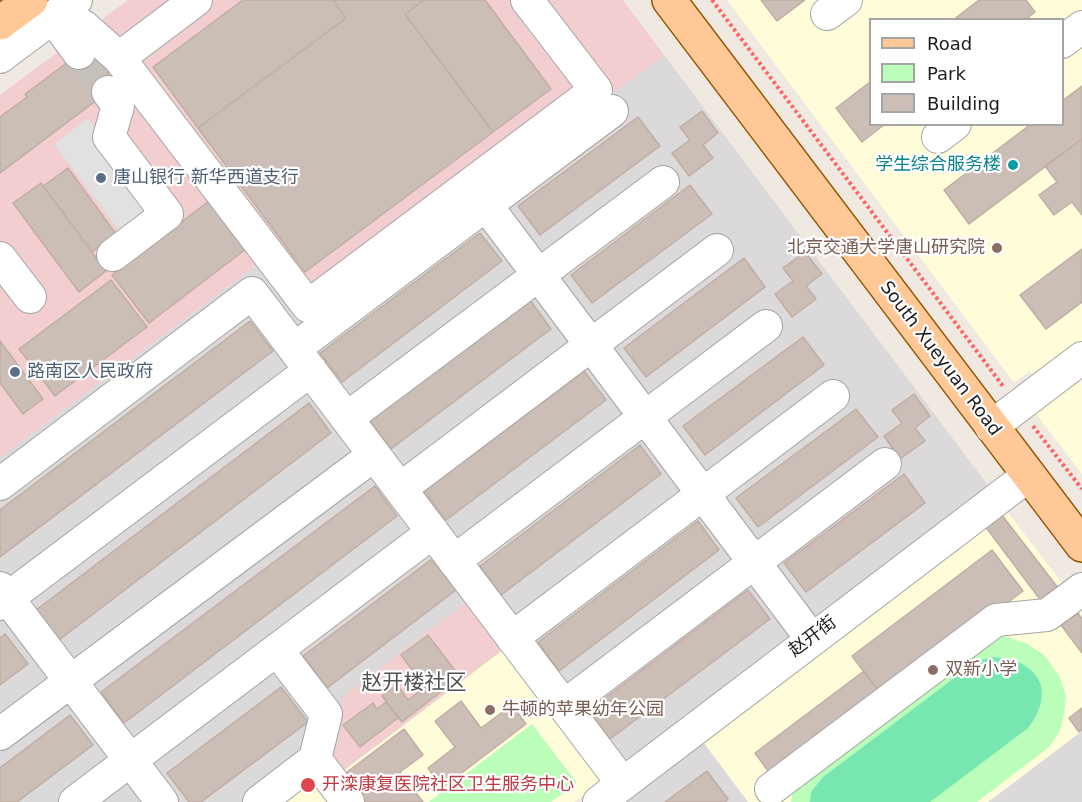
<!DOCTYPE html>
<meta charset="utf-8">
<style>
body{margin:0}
#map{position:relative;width:1082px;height:802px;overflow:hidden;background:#efe9e1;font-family:"DejaVu Sans",sans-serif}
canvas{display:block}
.legend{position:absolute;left:869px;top:18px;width:195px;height:108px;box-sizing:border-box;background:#fff;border:2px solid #a5a5a5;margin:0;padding:8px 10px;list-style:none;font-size:18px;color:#1d1d1d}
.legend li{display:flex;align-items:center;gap:12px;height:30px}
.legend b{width:30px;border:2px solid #a5a5a5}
</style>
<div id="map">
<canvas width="1082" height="802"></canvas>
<ul class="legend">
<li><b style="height:8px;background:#ffc896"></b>Road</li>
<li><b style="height:16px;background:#bafeb9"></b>Park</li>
<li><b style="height:16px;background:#cbbeb7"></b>Building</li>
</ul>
</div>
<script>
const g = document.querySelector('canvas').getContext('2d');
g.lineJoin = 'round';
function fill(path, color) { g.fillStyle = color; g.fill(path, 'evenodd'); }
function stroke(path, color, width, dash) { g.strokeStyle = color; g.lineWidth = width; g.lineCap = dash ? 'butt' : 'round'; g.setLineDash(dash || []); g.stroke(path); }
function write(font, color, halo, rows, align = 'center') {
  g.font = font + ' "DejaVu Sans","Noto Sans SC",sans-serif'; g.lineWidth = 4.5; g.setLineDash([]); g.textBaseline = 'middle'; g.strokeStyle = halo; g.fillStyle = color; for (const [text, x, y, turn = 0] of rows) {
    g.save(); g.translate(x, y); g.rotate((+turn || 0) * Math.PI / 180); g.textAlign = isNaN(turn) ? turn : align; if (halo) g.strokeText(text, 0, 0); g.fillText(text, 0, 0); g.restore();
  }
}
fill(new Path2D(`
 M664,55L990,488L575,802H0V457L263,260L308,319Z
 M1082,731V802H988Z
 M698,735L748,802H609Z`), '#dbd9d9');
fill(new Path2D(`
 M128,0H623L664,55L308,319L263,260L0,457V95Z
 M472,598L508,646L338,775L327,762L342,697Z`), '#f2ced0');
fill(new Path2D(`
 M727,0H1082V474L1036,414L1053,401L1030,371L1014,383ZM870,20H1062V124H870Z
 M1003,506L1082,609V731L988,802H748L698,735Z
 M508,646L608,777L575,802H358L338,775Z
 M312,767L339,802H267Z`), '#fffcda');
fill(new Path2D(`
 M1003,636L1026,643L1044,655L1060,677L1066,696L1064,714L1060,731L1049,747L977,802H791L794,786L983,638Z
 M532,724L577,783L551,802H429Z`), '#bafeb9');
fill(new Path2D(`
 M992,657C1038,659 1057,690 1028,728L930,802H810L811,792L823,777L977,661Z`), '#77e6b1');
fill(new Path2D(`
 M88,118L162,215L127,241L54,144Z`), '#e1e1e1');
const building = new Path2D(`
 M243,0H333L346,18L198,128L153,67Z
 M333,0H424L405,14L493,132L305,272L198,128L346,18Z
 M424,0H485L551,89L493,132L405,14Z
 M761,0H805L777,21Z
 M979,0H1026L1035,12L1025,20H953Z
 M88,47L117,85L0,173V117L27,97L25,94Z
 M870,82V124H885L862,142L836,108Z
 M1082,86V139L969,224L944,190L1031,124H1062V101Z
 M702,111L718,133L703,145L713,158L689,176L672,153L690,140L680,127Z
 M638,117L660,146L540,235L518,206Z
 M1082,139V215L1072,202L1054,215L1039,195L1057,182L1045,166Z
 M68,168L116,234L92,252L43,186Z
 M41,183L106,271L79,292L13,203Z
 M690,185L712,214L592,303L571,275Z
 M209,201L246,249L149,323L112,275Z
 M480,233L502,261L342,382L320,353Z
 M1082,249V302L1046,329L1020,295Z
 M805,252L822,274L806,286L816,299L792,317L775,294L793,281L783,268Z
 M744,258L765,287L646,377L624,348Z
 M111,280L147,327L55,396L19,349Z
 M530,300L551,329L391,449L370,421Z
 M250,321L273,351L0,557V510Z
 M803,337L824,365L705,455L683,426Z
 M0,341L43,399L23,414L0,383Z
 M584,371L606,400L446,520L424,491Z
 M914,394L930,416L915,428L925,441L900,459L884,436L902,423L892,410Z
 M309,403L331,433L59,640L36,610Z
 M856,409L878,437L758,527L736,498Z
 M640,445L661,474L501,595L480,566Z
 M904,474L925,503L806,592L784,563Z
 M375,486L397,516L124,723L101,692Z
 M1001,514L1062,593L1045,606L985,526Z
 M698,521L719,550L559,671L538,642Z
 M992,550L1023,591L883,697L852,656Z
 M432,559L456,590L327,688L303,656Z
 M748,590L770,619L610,739L588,711Z
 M1078,613L1082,619V653L1061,625Z
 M5,634L28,664L0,685V638Z
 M428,635L460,677L402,722L382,696L397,685L408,700L425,687L401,655Z
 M864,671L883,697L774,779L755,753Z
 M281,687L308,722L201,802H189L167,773Z
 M461,701L481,728L512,705L526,724L442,788L428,768L455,747L435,721Z
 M386,702L398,718L360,747L343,725L373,703L377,709Z
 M1082,708V730L1079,732L1069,718Z
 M70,715L93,745L17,802H0V768Z
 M404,729L423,755L400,772L423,802H363L343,775Z
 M707,771L728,799L725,802H665Z`);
fill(building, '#cbbeb7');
stroke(building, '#c2ada2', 1.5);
stroke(new Path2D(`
 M79,53L108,92`), '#c5c0ba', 32, [32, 16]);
const minor = new Path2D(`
 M59,13L83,26L119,58L308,306L596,90L527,0
 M827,14L846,0
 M53,18L79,53
 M1062,42L1082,27
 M0,57L76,0
 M119,58L196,0
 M108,92L118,106L109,137L167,214L113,255
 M938,137L955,124
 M486,205L612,111
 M0,258L30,297
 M294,349L486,205L811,638
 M347,418L663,182
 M991,427L1082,358
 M0,484L252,293L623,784
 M400,489L717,250
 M454,561L766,326
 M0,588L162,802
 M0,604L311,370
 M512,638L833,396
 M277,650L326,714L315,759
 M564,706L885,464
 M0,734L374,455
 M771,789L996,620L1047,615L1082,589
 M75,802L433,532
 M259,802L315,759L348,802
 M599,802L1029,475`);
const major = new Path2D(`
 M669,0L1082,545
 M0,23L31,0`);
stroke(minor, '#a4a4a4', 34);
stroke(major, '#955600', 36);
stroke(new Path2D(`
 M712,0L1003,386
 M1033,426L1082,489`), '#ff6462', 4, [3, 3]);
stroke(minor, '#fff', 32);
stroke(major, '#ffc896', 33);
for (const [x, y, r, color] of [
 [1013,165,6,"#0f9aa8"],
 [101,178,6,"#5c6f8a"],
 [997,248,6,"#8d6e63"],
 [15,372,6,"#5c6f8a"],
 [933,670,6,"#8d6e63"],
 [490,710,6,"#8d6e63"],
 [308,785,8,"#e0444e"]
]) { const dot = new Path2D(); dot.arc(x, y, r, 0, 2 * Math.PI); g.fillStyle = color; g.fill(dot); stroke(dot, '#fff', 2); }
write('18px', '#0d838f', '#fff', [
 ["学生综合服务楼",1001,165]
], 'right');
write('18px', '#4e5e75', '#fff', [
 ["唐山银行 新华西道支行",113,178],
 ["路南区人民政府",27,372]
], 'left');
write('18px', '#785e54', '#fff', [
 ["北京交通大学唐山研究院",985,248,"right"],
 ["双新小学",945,670],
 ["牛顿的苹果幼年公园",502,710]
], 'left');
write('18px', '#1d1d1d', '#fff', [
 ["South Xueyuan Road",940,359,53],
 ["赵开街",813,637,-37]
]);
write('18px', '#be3a42', '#fff', [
 ["开滦康复医院社区卫生服务中心",322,785]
], 'left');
write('21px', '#505050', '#fff', [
 ["赵开楼社区",414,684]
]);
</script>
